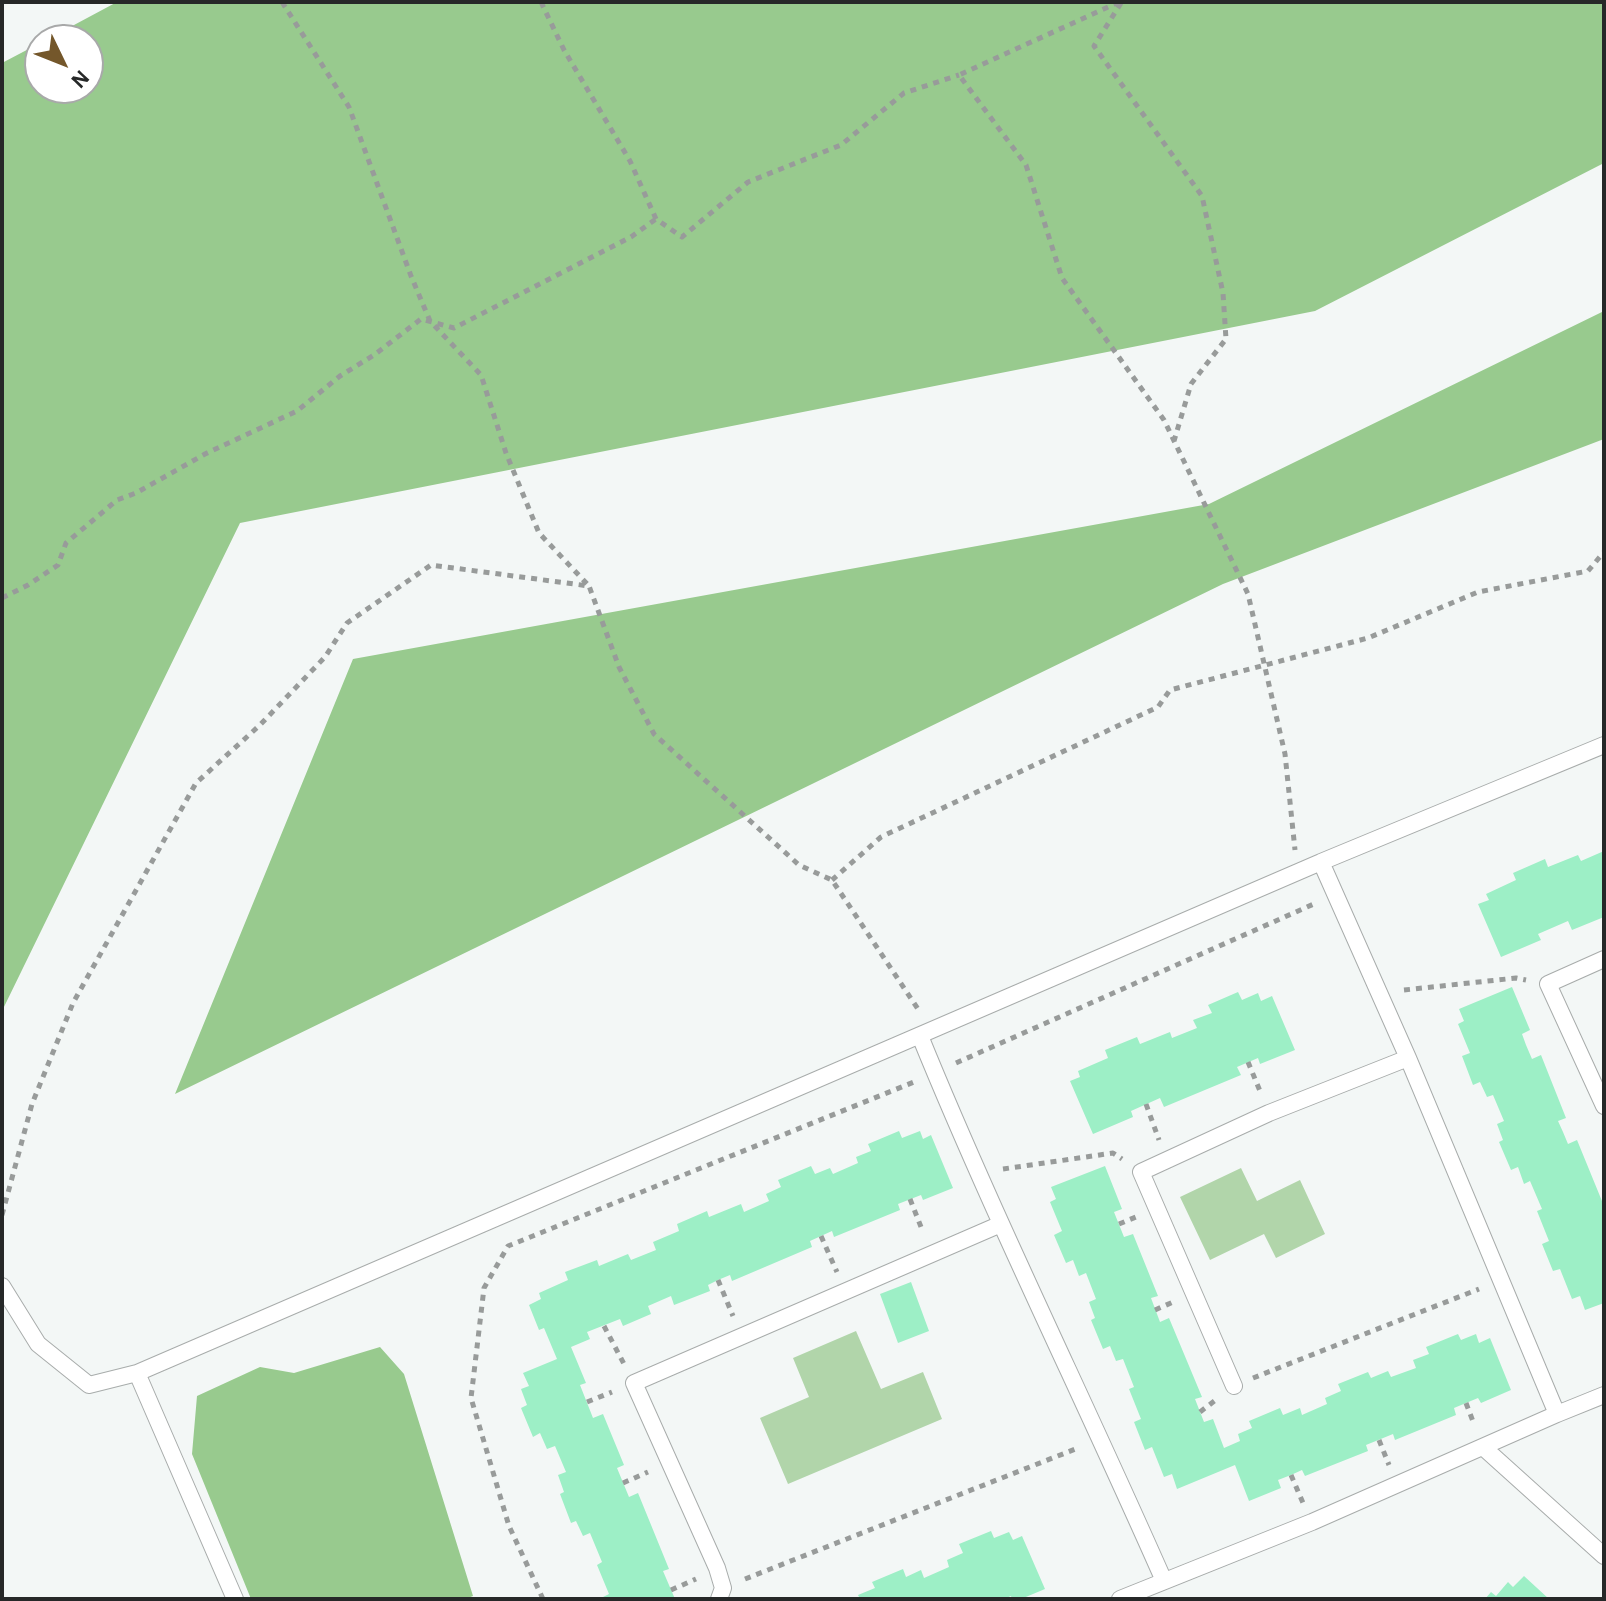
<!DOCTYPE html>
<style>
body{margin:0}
#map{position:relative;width:1606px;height:1601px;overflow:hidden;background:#f3f7f6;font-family:"Alegreya Sans",sans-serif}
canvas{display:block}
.frame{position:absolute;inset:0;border:4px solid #262828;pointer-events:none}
.north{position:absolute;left:24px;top:24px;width:80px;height:80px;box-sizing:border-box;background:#fff;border:2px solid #a8a9a9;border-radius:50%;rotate:133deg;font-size:22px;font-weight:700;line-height:32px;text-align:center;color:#262828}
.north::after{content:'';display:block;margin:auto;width:28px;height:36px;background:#74572b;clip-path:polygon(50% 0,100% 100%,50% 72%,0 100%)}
</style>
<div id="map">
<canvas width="1606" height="1601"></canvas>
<div class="frame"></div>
<div class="north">N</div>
</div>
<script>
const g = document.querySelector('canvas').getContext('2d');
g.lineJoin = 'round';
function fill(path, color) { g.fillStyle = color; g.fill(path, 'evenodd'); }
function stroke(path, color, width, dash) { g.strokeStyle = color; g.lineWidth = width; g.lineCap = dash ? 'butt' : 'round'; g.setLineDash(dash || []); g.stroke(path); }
fill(new Path2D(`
 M1241,1168L1257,1201L1300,1180L1325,1234L1276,1258L1264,1234L1210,1260L1180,1197Z
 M856,1331L881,1389L923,1372L942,1419L788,1484L760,1418L809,1397L793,1358Z`), '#b1d5aa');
fill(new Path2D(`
 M117,2H1604V163L1315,311L240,523L2,1011V63L40,43V88H88V40H46Z
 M1604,311V439L1223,584L175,1094L353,659L1209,504Z
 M380,1347L404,1374L473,1596L465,1599H251L192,1454L197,1396L260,1367L294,1373Z`), '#98ca8e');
fill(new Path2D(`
 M1604,851V917L1572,930L1568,921L1538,934L1541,940L1501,957L1478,904L1489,900L1486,894L1516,880L1513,873L1545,859L1548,867L1578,855L1581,861Z
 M1512,987L1530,1030L1522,1034L1526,1045L1532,1059L1541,1055L1566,1118L1558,1121L1563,1132L1568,1144L1577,1140L1604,1206V1303L1585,1310L1580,1296L1572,1299L1560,1269L1553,1271L1542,1244L1549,1241L1537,1211L1542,1209L1530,1181L1524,1184L1518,1167L1511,1170L1499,1142L1503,1140L1497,1124L1504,1121L1493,1095L1487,1097L1480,1082L1473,1085L1462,1056L1470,1053L1458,1024L1464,1021L1459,1009Z
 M1238,992L1242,1000L1258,993L1261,1001L1272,996L1295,1050L1260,1064L1258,1058L1237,1067L1241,1075L1164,1107L1160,1098L1131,1111L1133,1117L1093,1134L1070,1081L1080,1077L1078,1071L1108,1058L1105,1050L1137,1037L1140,1044L1170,1032L1172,1038L1197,1028L1193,1020L1212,1013L1208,1005Z
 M899,1131L902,1138L920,1131L923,1139L931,1135L953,1188L923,1200L921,1195L898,1204L900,1210L834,1237L832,1231L810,1241L812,1247L732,1281L730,1275L718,1280L708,1285L710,1291L674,1305L671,1296L648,1306L651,1314L623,1326L620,1319L587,1332L590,1339L571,1347L586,1383L580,1385L593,1418L603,1414L624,1465L617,1468L629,1497L638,1493L669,1569L663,1571L675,1599H604L603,1597L609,1594L597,1565L602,1562L590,1533L583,1536L576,1521L571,1523L560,1494L564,1492L558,1475L566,1472L555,1446L547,1449L540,1433L533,1437L521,1408L527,1405L521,1389L529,1386L523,1373L557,1359L544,1328L539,1330L529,1305L541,1299L539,1293L568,1280L565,1272L597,1260L599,1266L628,1254L631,1260L656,1250L653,1242L679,1231L677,1224L707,1211L709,1217L741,1204L744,1212L769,1201L766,1194L781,1187L778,1180L811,1166L815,1174L830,1168L833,1174L858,1163L856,1157L871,1151L868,1144Z
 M1105,1166L1122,1209L1114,1212L1124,1237L1133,1234L1158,1296L1151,1298L1160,1322L1169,1318L1202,1397L1195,1399L1204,1422L1213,1419L1224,1448L1240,1441L1238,1434L1252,1428L1249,1421L1280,1408L1283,1415L1300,1408L1302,1415L1327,1404L1325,1398L1341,1391L1338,1384L1368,1372L1371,1378L1388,1371L1391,1377L1416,1368L1413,1360L1429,1354L1426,1347L1458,1334L1461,1340L1476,1334L1479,1343L1490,1338L1511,1390L1481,1403L1478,1398L1454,1408L1456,1415L1395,1440L1393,1434L1366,1445L1368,1451L1305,1476L1302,1470L1291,1475L1278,1480L1281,1488L1249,1501L1235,1465L1177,1489L1172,1474L1164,1477L1152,1447L1145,1450L1134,1422L1141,1419L1129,1389L1134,1387L1123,1359L1116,1361L1110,1346L1103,1349L1091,1320L1095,1318L1089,1302L1096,1299L1086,1273L1079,1276L1073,1260L1066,1263L1054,1235L1062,1231L1050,1202L1056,1199L1051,1187Z
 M911,1282L929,1331L898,1343L880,1294Z
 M991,1531L994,1538L1009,1532L1013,1540L1022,1536L1045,1589L1021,1599H1012L1011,1596L1004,1599H860L858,1595L875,1588L872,1582L903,1569L906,1577L921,1570L924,1578L949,1567L947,1560L963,1553L959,1544Z
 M1524,1576L1549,1599H1485L1491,1592L1496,1596L1508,1582L1513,1587Z`), '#9defc6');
const lane = new Path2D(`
 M1321,862L1604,745
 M1604,959L1548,984L1604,1106
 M920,1036C995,1220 1084,1399 1164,1581
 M2,1286L38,1344L89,1385L137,1373
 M1234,1386L1141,1172L1269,1113L1408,1058
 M1557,1414L1604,1395
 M1483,1447L1604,1556
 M235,1599L137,1373L1321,862L1408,1058L1557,1414L1312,1522L1120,1599
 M719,1599L723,1588L717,1568L634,1383L1001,1224`);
stroke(lane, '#a8acab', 18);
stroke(new Path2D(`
 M282,2L349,107L411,276L430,321L481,375L506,453L539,533L589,586
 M541,2L564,50L630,161L656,219L682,237L748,182L841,145L904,93L959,75
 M1119,2L959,75L1026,165L1062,278L1164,420L1248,594L1285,754L1295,850
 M1121,3L1094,46L1202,196L1223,293L1226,339L1191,384L1174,441
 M2,598L28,585L58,565L66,543L117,500L136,493L205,454L297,411L340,376L374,355L421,319L454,328L631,237L656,219
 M832,880L881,837L1158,707L1170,690L1368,638L1478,592L1588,571L1604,552
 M1404,990L1516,978L1526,980
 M1248,1062L1260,1091
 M956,1063L1316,903
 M1146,1104L1159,1140
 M1003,1169L1113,1153L1122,1159
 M910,1199L923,1232
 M2,1215L32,1104L73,1003L196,783L260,725L325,657L347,623L431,565L589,586L619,667L654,734L799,865L832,880L918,1009
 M1119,1224L1136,1217
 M821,1236L837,1272
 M718,1280L733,1316
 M1155,1310L1173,1302
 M604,1326L624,1364
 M1253,1378L1479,1289
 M587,1402L612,1392
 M1466,1403L1474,1424
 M1200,1412L1217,1399
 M1379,1440L1389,1465
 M1291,1475L1303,1503
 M623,1483L648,1472
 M745,1579L1078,1448
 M671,1590L696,1579
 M543,1599L509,1526L471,1398L484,1288L508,1246L914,1082`), '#989b9a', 5, [6, 6]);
stroke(lane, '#fff', 16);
</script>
